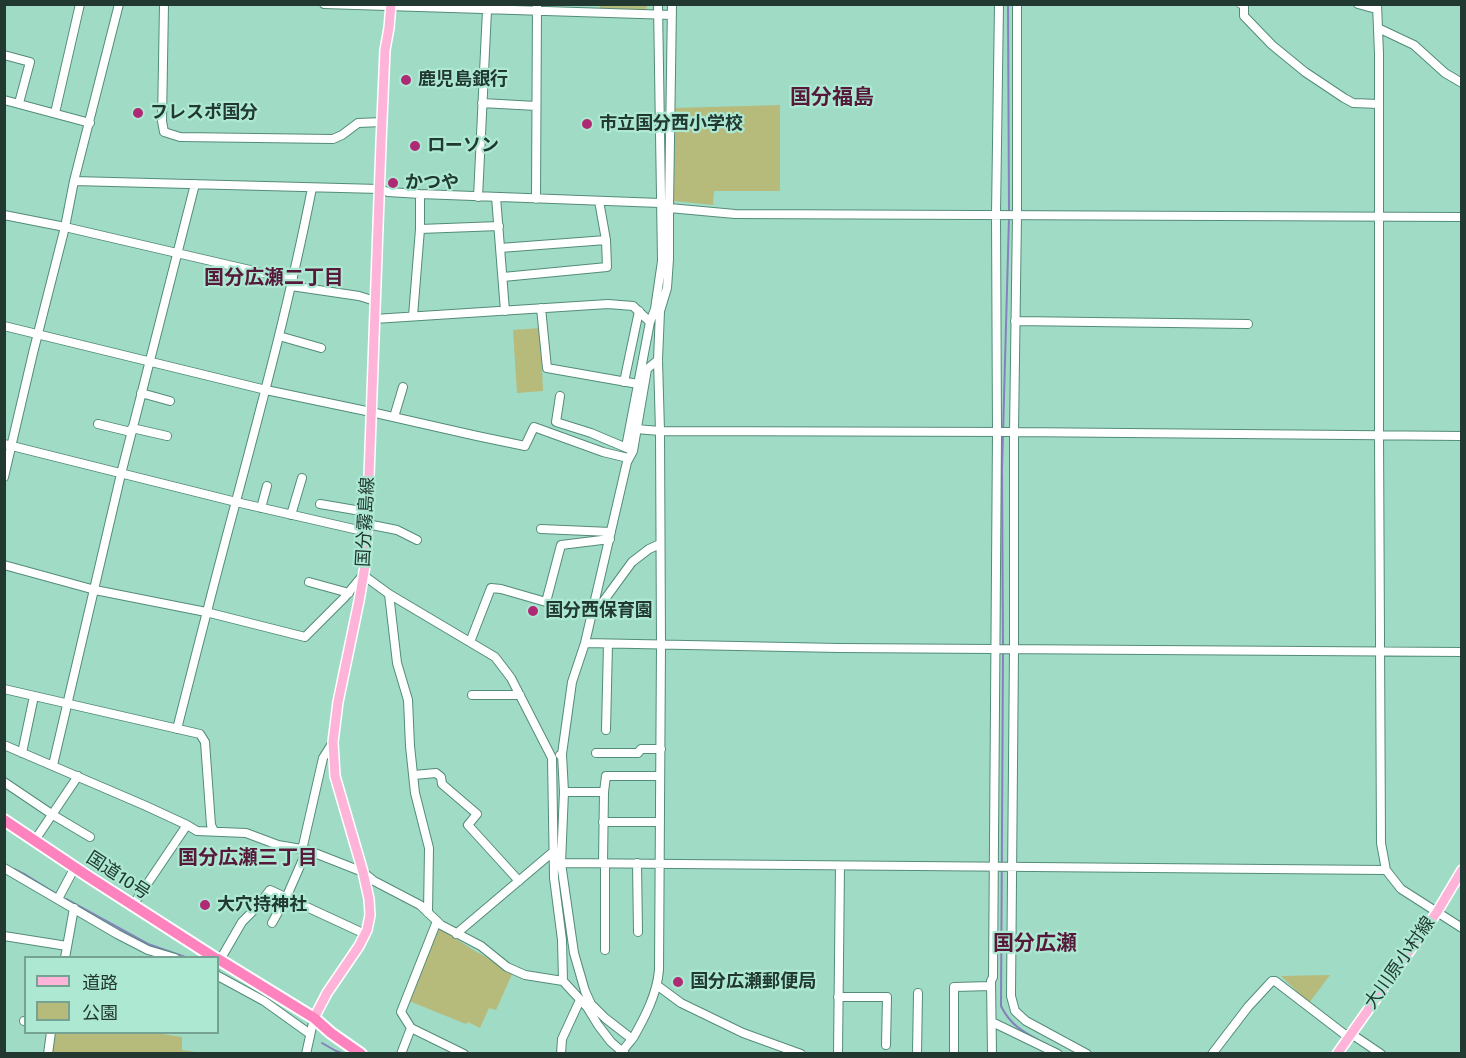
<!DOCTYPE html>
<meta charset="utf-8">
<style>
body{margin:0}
#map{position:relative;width:1466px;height:1058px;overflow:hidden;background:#a0dbc6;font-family:"Fira Sans","Noto Sans JP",sans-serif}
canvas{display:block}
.frame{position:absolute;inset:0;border:6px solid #213931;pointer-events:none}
.legend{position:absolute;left:24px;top:956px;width:195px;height:78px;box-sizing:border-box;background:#ade8d3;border:2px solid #75a292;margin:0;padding:8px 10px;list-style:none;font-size:18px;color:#213931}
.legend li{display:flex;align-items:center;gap:12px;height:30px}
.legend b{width:30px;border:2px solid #75a292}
</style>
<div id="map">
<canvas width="1466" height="1058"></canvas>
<div class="frame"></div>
<ul class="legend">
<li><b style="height:8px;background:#feb4d8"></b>道路</li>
<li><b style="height:16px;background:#b6ba7b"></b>公園</li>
</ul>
</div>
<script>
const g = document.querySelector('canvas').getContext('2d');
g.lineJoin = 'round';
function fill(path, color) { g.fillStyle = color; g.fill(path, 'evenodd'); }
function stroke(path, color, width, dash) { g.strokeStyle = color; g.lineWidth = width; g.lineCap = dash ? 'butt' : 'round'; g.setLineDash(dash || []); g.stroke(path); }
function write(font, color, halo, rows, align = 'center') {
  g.font = font + ' "Fira Sans","Noto Sans JP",sans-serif'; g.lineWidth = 4.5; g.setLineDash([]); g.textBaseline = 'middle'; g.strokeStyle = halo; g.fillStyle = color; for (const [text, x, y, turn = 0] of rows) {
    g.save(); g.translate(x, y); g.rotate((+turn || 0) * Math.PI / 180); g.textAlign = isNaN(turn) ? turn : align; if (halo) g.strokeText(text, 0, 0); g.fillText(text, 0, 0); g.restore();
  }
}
fill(new Path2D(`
 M600,5H647L646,15L600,14Z
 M780,105V191H714L713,205L674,201L675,108Z
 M540,328L543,391L517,393L513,330Z
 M437,927L475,951L513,972L496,1010L489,1008L480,1028L468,1022L466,1024L409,1001Z
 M1330,975L1309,1003L1281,976Z
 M56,1032H149L182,1037V1050L202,1053L52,1054Z`), '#b6ba7b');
stroke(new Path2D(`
 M1008,4L1009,212
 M1003,647L1002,470L1009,217
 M1003,652L1001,1006C1012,1029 1030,1035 1051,1047
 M14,869L26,875L55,893
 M66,899L148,944L188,958
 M218,970L219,971
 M322,1043L336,1051L344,1054`), '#8481bb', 2);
const minor = new Path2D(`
 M164,4L162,121L164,132L180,137L333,139L342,135L358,123L382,122
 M324,4L672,15
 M1017,4V215L1014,432V649L1011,996L1015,1011L1026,1021L1087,1054
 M1241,4L1244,5V16L1272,45L1305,72L1344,98L1353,103L1379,104
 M1358,4L1376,9
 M1377,4L1379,54V436L1381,843L1386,870L1401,889L1462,928
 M1378,28L1414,45L1445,73L1462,83
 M4,55L30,62L19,103
 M4,100L90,123
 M482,103L536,106
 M55,113L80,4
 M74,181L379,189L388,192L420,194L660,203L669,208L735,214L1462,217
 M478,197L487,10
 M496,197L505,311
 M536,199L537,4
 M4,215L65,227L293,280
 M420,229L499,226
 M500,248L606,240
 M503,277L607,267L606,240L599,201
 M292,281L291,286L359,296L375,301
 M541,308L547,368L638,384
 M413,316L420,229V194
 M374,319L608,304L633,306L650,322L655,309L662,261L658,4
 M1015,321L1248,324
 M4,326L266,390L371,412L477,436L525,446L534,427L603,452L628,458
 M279,336L321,348
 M624,382L639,311
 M141,393L170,401
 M560,396L556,422L591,433L629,449
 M394,417L403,387
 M98,424L131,432
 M132,428L167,436
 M636,429L660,431L1014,432L1462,436
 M4,444L236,502L367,532
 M626,447L650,322
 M4,477L33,353L65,227L74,181L119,4
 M320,504L367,512
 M261,508L267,486
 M291,515L302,478
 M367,524L397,530L417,540
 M541,529L611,532
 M4,565L95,590L206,612L305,637L344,598L363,575L389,594L495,657L511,678L552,758L554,878L562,940L563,981
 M309,582L349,593
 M389,594L397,663L408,700L410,746L415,793L429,848L428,913
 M594,614L632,562L649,549L660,544
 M470,642L491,588L501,589L546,602L561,545L610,539
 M585,643L839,648L1462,652
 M4,689L200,734L205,742L211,825L214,831
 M472,695H520
 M177,729C196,654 215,579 235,505C263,400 291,295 312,188
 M606,730L608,644
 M4,745L146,806L187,825L197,831L246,833L278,845L307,850L363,872L374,881L420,905L441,925L481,946L507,967L525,975L563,981L587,1007L598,1025L611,1042L625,1054
 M22,753L34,696
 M596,753H638L641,749H661
 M562,754L564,792L561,863L1386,870
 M560,755L562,754L572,682L585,643L627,462L633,451L647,369L658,360
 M53,765L121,474L195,184
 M414,775L436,773L441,777L442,784L477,814L468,825L519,881
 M4,782L53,815L90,837
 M564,792H604L603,863
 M604,792L606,776H660
 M603,822H660
 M35,840L78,776
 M302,850L323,758L333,742
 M561,863L574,953L585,991L591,1004L605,1018L632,1039
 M637,863L638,932
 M4,868L117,934L148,950L175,958
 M58,899L75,867
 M133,905L187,825
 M272,923L286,898L307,850
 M456,934L554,851
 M4,936L67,946
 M605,950V863
 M65,958L74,908
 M220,960L242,922L257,907L270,890L365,934
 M218,976L264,1001L310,1034
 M658,986L681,1003L743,1033L801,1054
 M838,997H887L886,1045
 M24,1021H26
 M992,1022L1058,1054
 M411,1028L401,1012L437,921
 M1350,1033L1381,1054
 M48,1054L51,1032
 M306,1054L314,1018
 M401,1054L411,1028L464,1054
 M561,1054L562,1039L580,1000
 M621,1054C624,1048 629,1043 633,1038C645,1017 657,994 659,970L661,645L660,431L658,360L660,311L667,288L669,259V208L672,4
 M838,1054L840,866
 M917,1054L918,993
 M954,1054V987L991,986
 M992,1054L991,981L993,977L997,433L996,214L999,4
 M1212,1054L1248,1007L1272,981H1275L1348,1037`);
const major = new Path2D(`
 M314,1018L327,993L359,946L367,930L370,915L369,899L363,872L335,776L333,742L338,702L359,601L366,560L381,143L385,50L389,28L391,4
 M1337,1054L1437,912L1462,870`);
const highway = new Path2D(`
 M4,820L89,877L215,958
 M218,959L314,1018L331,1033L361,1054`);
stroke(minor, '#538c79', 10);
stroke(major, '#fff', 12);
stroke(highway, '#fff', 14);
stroke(minor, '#fff', 8);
stroke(major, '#feb4d8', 9);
stroke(highway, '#fd82be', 10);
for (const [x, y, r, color] of [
 [406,80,6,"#ae2b74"],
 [138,113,6,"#ae2b74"],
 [587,124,6,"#ae2b74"],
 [415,146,6,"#ae2b74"],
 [393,183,6,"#ae2b74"],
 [533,611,6,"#ae2b74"],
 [205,905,6,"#ae2b74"],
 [678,982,6,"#ae2b74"]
]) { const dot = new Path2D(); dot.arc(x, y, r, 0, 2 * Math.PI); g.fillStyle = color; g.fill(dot); stroke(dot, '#ade8d3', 2); }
write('bold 18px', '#213931', '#ade8d3', [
 ["鹿児島銀行",418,80],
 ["フレスポ国分",150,113],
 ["市立国分西小学校",599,124],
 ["ローソン",427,146],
 ["かつや",405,183],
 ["国分西保育園",545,611],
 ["大穴持神社",217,905],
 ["国分広瀬郵便局",690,982]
], 'left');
write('18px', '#213931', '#ade8d3', [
 ["国分霧島線",366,522,-87],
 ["国道10号",118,876,33],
 ["大川原小村線",1400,963,-55]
]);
write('bold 20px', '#57193a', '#ade8d3', [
 ["国分広瀬二丁目",274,278],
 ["国分広瀬三丁目",248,858]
]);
write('bold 21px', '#57193a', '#ade8d3', [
 ["国分福島",832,98],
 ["国分広瀬",1035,944]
]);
</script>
